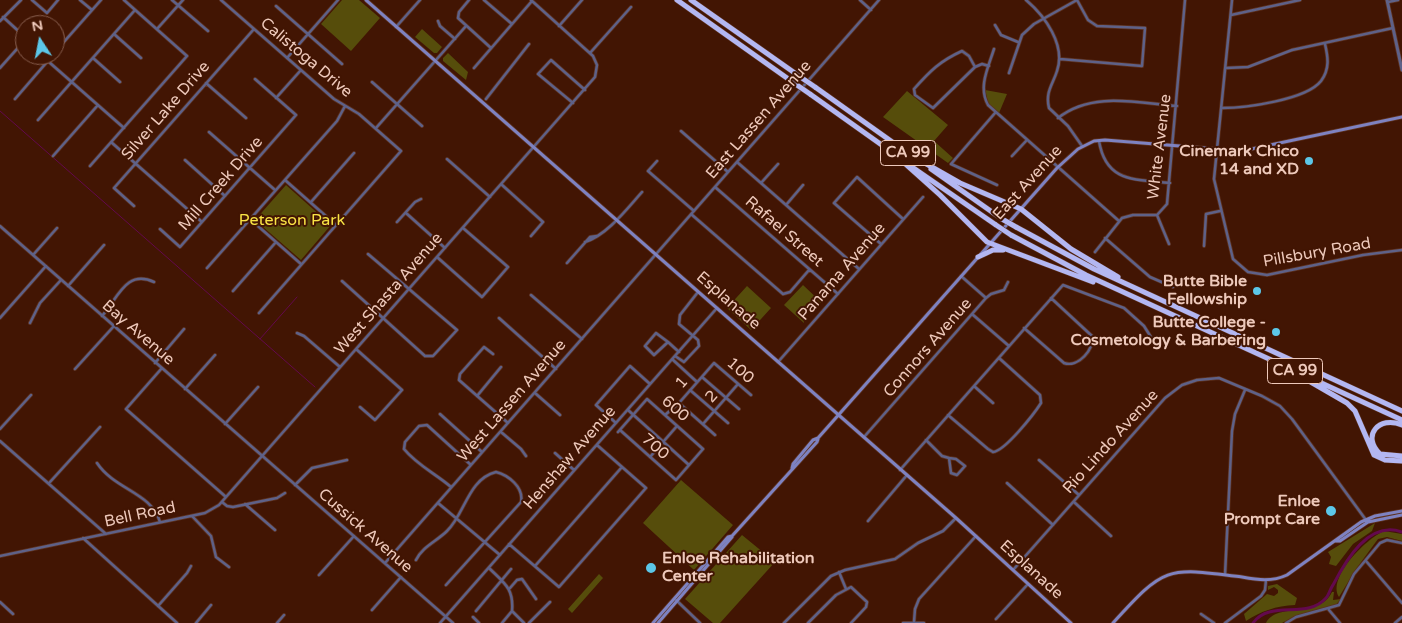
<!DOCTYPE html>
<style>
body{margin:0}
#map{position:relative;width:1402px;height:623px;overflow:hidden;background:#421503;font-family:"Varela Round",sans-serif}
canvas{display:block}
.north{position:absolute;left:15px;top:15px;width:50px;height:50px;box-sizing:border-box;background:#421503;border:1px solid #875d4d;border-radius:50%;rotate:349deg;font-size:14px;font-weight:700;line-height:20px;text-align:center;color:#eec9bb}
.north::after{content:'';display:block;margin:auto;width:18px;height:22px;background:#5cc7e8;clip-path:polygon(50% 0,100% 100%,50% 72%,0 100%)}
</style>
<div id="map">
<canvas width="1402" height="623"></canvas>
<div class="north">N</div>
</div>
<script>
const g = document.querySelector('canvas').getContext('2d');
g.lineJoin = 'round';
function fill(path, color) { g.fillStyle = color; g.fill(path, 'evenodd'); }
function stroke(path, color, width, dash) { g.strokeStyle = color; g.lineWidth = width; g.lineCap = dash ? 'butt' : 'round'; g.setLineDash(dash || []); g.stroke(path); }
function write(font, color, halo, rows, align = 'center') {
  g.font = font + ' "Varela Round",sans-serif'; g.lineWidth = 4; g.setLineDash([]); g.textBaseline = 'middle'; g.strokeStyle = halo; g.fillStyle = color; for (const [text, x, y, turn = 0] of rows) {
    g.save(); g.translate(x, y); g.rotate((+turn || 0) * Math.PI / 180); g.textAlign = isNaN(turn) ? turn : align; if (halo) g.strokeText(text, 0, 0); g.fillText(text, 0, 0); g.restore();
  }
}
fill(new Path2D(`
 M342,0H359L380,18L351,51L321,24Z
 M422,29L442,47L437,53H434L415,37Z
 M448,53L468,72L466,80L443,61V58Z
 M985,90L1007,94L999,113L989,106Z
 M907,91L948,125L934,141L953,158L948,163L883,117Z
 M286,185L331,225L301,260L255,220Z
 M803,285L822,303H809C803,309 803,314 804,323L784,305Z
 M747,286L771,308L751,330L727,308Z
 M681,480L733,525L694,570L643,523Z
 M1375,523L1372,531L1353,544L1336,566L1329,564L1331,557L1328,552Z
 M1384,531L1402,534V541L1387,537L1378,539L1356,569L1339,597C1327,577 1366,539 1384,531Z
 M742,535L775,562L720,623H713L685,599Z
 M599,574L603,578L572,613L568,609Z
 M1277,584L1297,598L1295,605C1276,606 1261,611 1246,621L1244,614L1267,594L1274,596L1278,593V590L1274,587L1268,590V586Z
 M1332,592H1334L1333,600L1341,599L1334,607L1295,616L1282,623H1266C1278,601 1318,620 1332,592Z`), '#564d0b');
stroke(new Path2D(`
 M0,111L315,387
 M260,339L297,297`), '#63094d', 1);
stroke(new Path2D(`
 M1253,623C1270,599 1307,620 1326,598C1329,595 1330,589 1333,585C1346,560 1369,520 1402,532`), '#63094d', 3);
const minor = new Path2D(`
 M32,0L47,13L58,0
 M80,0L92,10
 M172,0L208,31
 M221,0L334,99L359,114L401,151L259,313
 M469,0L459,12L458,18L491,48
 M484,0L512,24
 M860,0L871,10
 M1026,0C1045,16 1066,45 1057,71C1053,84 1045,92 1049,108L1068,126L1082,146
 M1232,0L1214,179L1233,259L1248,272L1267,275L1363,255L1402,250
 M1388,2L1398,0
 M276,6L342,64
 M1231,15L1300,0
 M3,17L25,37
 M0,21L21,0
 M438,21L440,26L455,39
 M995,25L1001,35L1018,42
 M559,26L582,0
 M396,27L420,0
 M157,29L183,0
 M114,34L141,58
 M994,49C988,68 978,87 988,105L1119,221
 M55,52L101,0
 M590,53L631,7
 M41,55L124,128
 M93,58L120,82
 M287,58L338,0
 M1060,59L1142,66L1145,28L1097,26L1088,20L1077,0
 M975,67L969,56L962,51C940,61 930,71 914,89L915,95L933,108L975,67L982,64L989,66
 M0,68L25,40
 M474,68L532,1
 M1226,68L1248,67L1292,50L1393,28
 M1009,73L1022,35L1034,24L1077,0
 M372,82L422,126
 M206,83L246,118
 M276,98L301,70
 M15,99L53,55
 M486,99L529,44
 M573,103L538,74L551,60L585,90
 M1222,108C1245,108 1306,100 1321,81C1330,69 1328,57 1325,44
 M995,113L951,164L997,185
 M1058,118C1092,91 1137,103 1177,106
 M38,120L135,10
 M376,128L466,26
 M681,131L728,172
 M209,132L275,190
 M1099,141C1106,183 1135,179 1170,183
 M111,142L202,222
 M53,156L98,105
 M1012,156L1026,141
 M447,159L490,197
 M185,160L225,196
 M657,161L648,171L694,211
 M737,162L859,269
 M90,166L187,56L124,0
 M285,180L336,225
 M761,183L778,164
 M501,184L543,222L531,236
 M715,187L838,294
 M311,202L354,153
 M786,205L803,185
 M134,206L114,188L254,29
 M406,213L445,248
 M691,214L783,294L790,292L809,270
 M1157,215L1169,244
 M250,219L301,264
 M397,222L415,202L421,199
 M0,226L453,623
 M160,229L180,247L296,115L255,79
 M1105,238L1150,277L1173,287
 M585,242C607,235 626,210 642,192
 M881,244L834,203L857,177L903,219
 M1204,246L1206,214L1220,211
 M1095,252L1122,218L1133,215H1157L1167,204L1185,0
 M33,255L57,228
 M437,257L482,297L508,267L463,228
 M567,263L590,237L597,236
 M207,268L337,121L345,106
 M961,276L986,298
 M342,281L425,356H433L457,330L368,254
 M68,286L104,245
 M233,291L276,242
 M531,295L582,339
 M972,314L1009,346
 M102,316C118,298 126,269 154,282
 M0,318L46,266
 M499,318L556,369
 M30,323L40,303L61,280
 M1024,328L1064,363C1078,368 1095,349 1092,336L1051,298
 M297,333L304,336L340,367
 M656,333L668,342L654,355L645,346Z
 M668,342L679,352
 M356,349L402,390L375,420L360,407
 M493,354L484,347L460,374L459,380L508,423
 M675,356L684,362L699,346L698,340L679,324L680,315L698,292
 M672,359L697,382
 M778,362L923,197
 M155,363L184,329
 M162,368L126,409L226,497
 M75,369L114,326
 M702,377L739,409
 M974,386L993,403
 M185,389L215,355
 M690,390L728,423
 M535,393L560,415
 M477,396L501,367
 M679,403L715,435
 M628,410L689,465
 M440,414L482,452
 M665,415L679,403L714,363L751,395
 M948,415L988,449L993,452C1005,451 1034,414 1041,403L1040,395L999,358
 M616,423L596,405L630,366L650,384
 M225,424L258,387
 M703,424L738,384
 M0,429L31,395
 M501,432L521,449L526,456
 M618,432L647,399L703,449L676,480L620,430
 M864,437L986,298L991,294L1004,290L1008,282
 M926,440L942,456L949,458
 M0,441L106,534
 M555,453L574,470
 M650,457L677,426
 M949,458L956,459L965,466L957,475L951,473Z
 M1039,460L1079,495
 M97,463C115,490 151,492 160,522
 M900,470L1063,285L1124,308L1144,326L1154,342
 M50,482L100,427
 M1007,483L1053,525
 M295,485L312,468L347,460
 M451,487C436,474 417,465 404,449L405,442L419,426L427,425L471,465
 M222,502L227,506L233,507L277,498L285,493
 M1074,502L1111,536
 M438,503L500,555
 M245,504L275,530
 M192,516L211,536L216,557L229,567
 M868,521L907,475
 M83,538L177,623
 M509,544L559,587L646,488L597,445
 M0,556L205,513L219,505L595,77L597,65L593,56L531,0
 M416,560C422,547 437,541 447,531C465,514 468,479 496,472C508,475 524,487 521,502L446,585
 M1366,561L1402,603
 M385,563L879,0
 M535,566L622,467
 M489,568C504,583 514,588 512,611L502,623
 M1013,570L1165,398L1182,385L1197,380L1219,378L1262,396L1280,406L1292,419L1366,520
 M839,572L846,589
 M319,575L354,536
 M1225,575L1232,431L1235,414L1245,390
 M510,588L517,580L522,579L536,599
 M676,600L700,623
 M0,602L13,614
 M158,606L187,573L191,566
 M372,610L401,577
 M1329,610L1340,623
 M476,611L511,569
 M512,611L524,623
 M1201,614L1214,623
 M473,617L479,623
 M996,619L1028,584
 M914,622L915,609L919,599L976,536
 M196,623L211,605
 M277,623L284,615
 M440,623L717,308
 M529,623L550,602
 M784,623L831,576L845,570L895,559L918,543L943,531L956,518
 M808,623L836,595L851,587L867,602L866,607L851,623
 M903,623H924
 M1225,623L1261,596L1265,590L1266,580
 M1286,623L1296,617L1339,605L1354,574L1380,543L1387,540L1402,543
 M1395,623L1402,617`);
const tertiary = new Path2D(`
 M1387,0L1402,70`);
const secondary = new Path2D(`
 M366,0L956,518L1071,623
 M792,468L793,464L813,440L818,438L834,420L1057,168L1078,149L1094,141L1105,140L1242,151L1402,117
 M1336,541H1340L1368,522L1402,515
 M653,623L728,537L732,536L817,442L818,439
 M658,623L732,537
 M1113,623C1165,566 1166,567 1242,577C1258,580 1272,582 1287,575L1361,522L1375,516L1402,511`);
const motorway = new Path2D(`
 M677,0L794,83
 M691,0L799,76
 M815,87L912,156
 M810,94L893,153
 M892,152L940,195L987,242L1093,282
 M909,154L960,183L1021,209L1071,249L1118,277
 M912,167L996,225
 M931,169L1002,219
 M1016,227L1094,269L1402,411
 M1011,235L1086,275L1402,420
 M978,257L993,250H1003
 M1309,381L1347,403L1355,411L1374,455L1385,460L1402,461
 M1402,425C1379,415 1361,436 1380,454L1402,456`);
stroke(minor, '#5e3220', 4);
stroke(tertiary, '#5e3220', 4.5);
stroke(secondary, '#5e3220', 4.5);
stroke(motorway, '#5e3220', 6);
stroke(minor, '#5e6188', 2.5);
stroke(tertiary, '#5e6188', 3);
stroke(secondary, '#7e82c1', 3);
stroke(motorway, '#b3b7f2', 5);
const motorwayBridge = new Path2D(`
 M799,76L815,87
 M794,83L810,94
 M1002,219L1016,227
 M996,225L1011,235`);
stroke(motorwayBridge, '#5e3220', 6, []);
stroke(motorwayBridge, '#b3b7f2', 5);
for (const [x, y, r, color] of [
 [1309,161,5,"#5cc7e8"],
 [1257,291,5,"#5cc7e8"],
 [1276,332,5,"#5cc7e8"],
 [1331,511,6,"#5cc7e8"],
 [651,568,6,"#5cc7e8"]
]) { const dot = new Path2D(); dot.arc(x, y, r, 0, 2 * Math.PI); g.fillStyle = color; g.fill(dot); stroke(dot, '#421503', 2); }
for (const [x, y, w] of [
 [908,153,55],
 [1295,371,55]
]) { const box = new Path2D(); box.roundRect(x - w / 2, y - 12.5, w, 25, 4); g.fillStyle = '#421503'; g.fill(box); stroke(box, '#eec9bb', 1); }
write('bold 15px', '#eec9bb', null, [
 ["CA 99",908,153],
 ["CA 99",1295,371]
]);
write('16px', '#eec9bb', '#421503', [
 ["Calistoga Drive",306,58,40],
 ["Silver Lake Drive",166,111,-49],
 ["East Lassen Avenue",759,120,-49],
 ["White Avenue",1160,147,-83],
 ["East Avenue",1028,183,-48],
 ["Mill Creek Drive",221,184,-49],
 ["Rafael Street",784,232,41],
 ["Pillsbury Road",1317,253,-10],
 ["Panama Avenue",842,272,-49],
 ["West Shasta Avenue",389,294,-49],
 ["Esplanade",728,301,41],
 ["Bay Avenue",138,333,41],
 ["Connors Avenue",928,348,-49],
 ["100",740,371,41],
 ["1",682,383,-49],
 ["2",712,397,-49],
 ["West Lassen Avenue",512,401,-49],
 ["600",675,409,41],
 ["Rio Lindo Avenue",1111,442,-48],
 ["700",655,447,41],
 ["Henshaw Avenue",570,458,-49],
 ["Bell Road",140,515,-12],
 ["Cussick Avenue",365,531,41],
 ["Esplanade",1031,570,42]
]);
write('bold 16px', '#eec9bb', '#421503', [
 ["Cinemark Chico",1299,152],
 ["14 and XD",1299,170],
 ["Butte Bible",1247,282],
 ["Fellowship",1247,300],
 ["Butte College -",1266,323],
 ["Cosmetology & Barbering",1266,341],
 ["Enloe",1320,502],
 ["Prompt Care",1320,520],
 ["Enloe Rehabilitation",662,559,"left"],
 ["Center",662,577,"left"]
], 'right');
write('16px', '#fae445', '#421503', [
 ["Peterson Park",292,221]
]);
</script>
